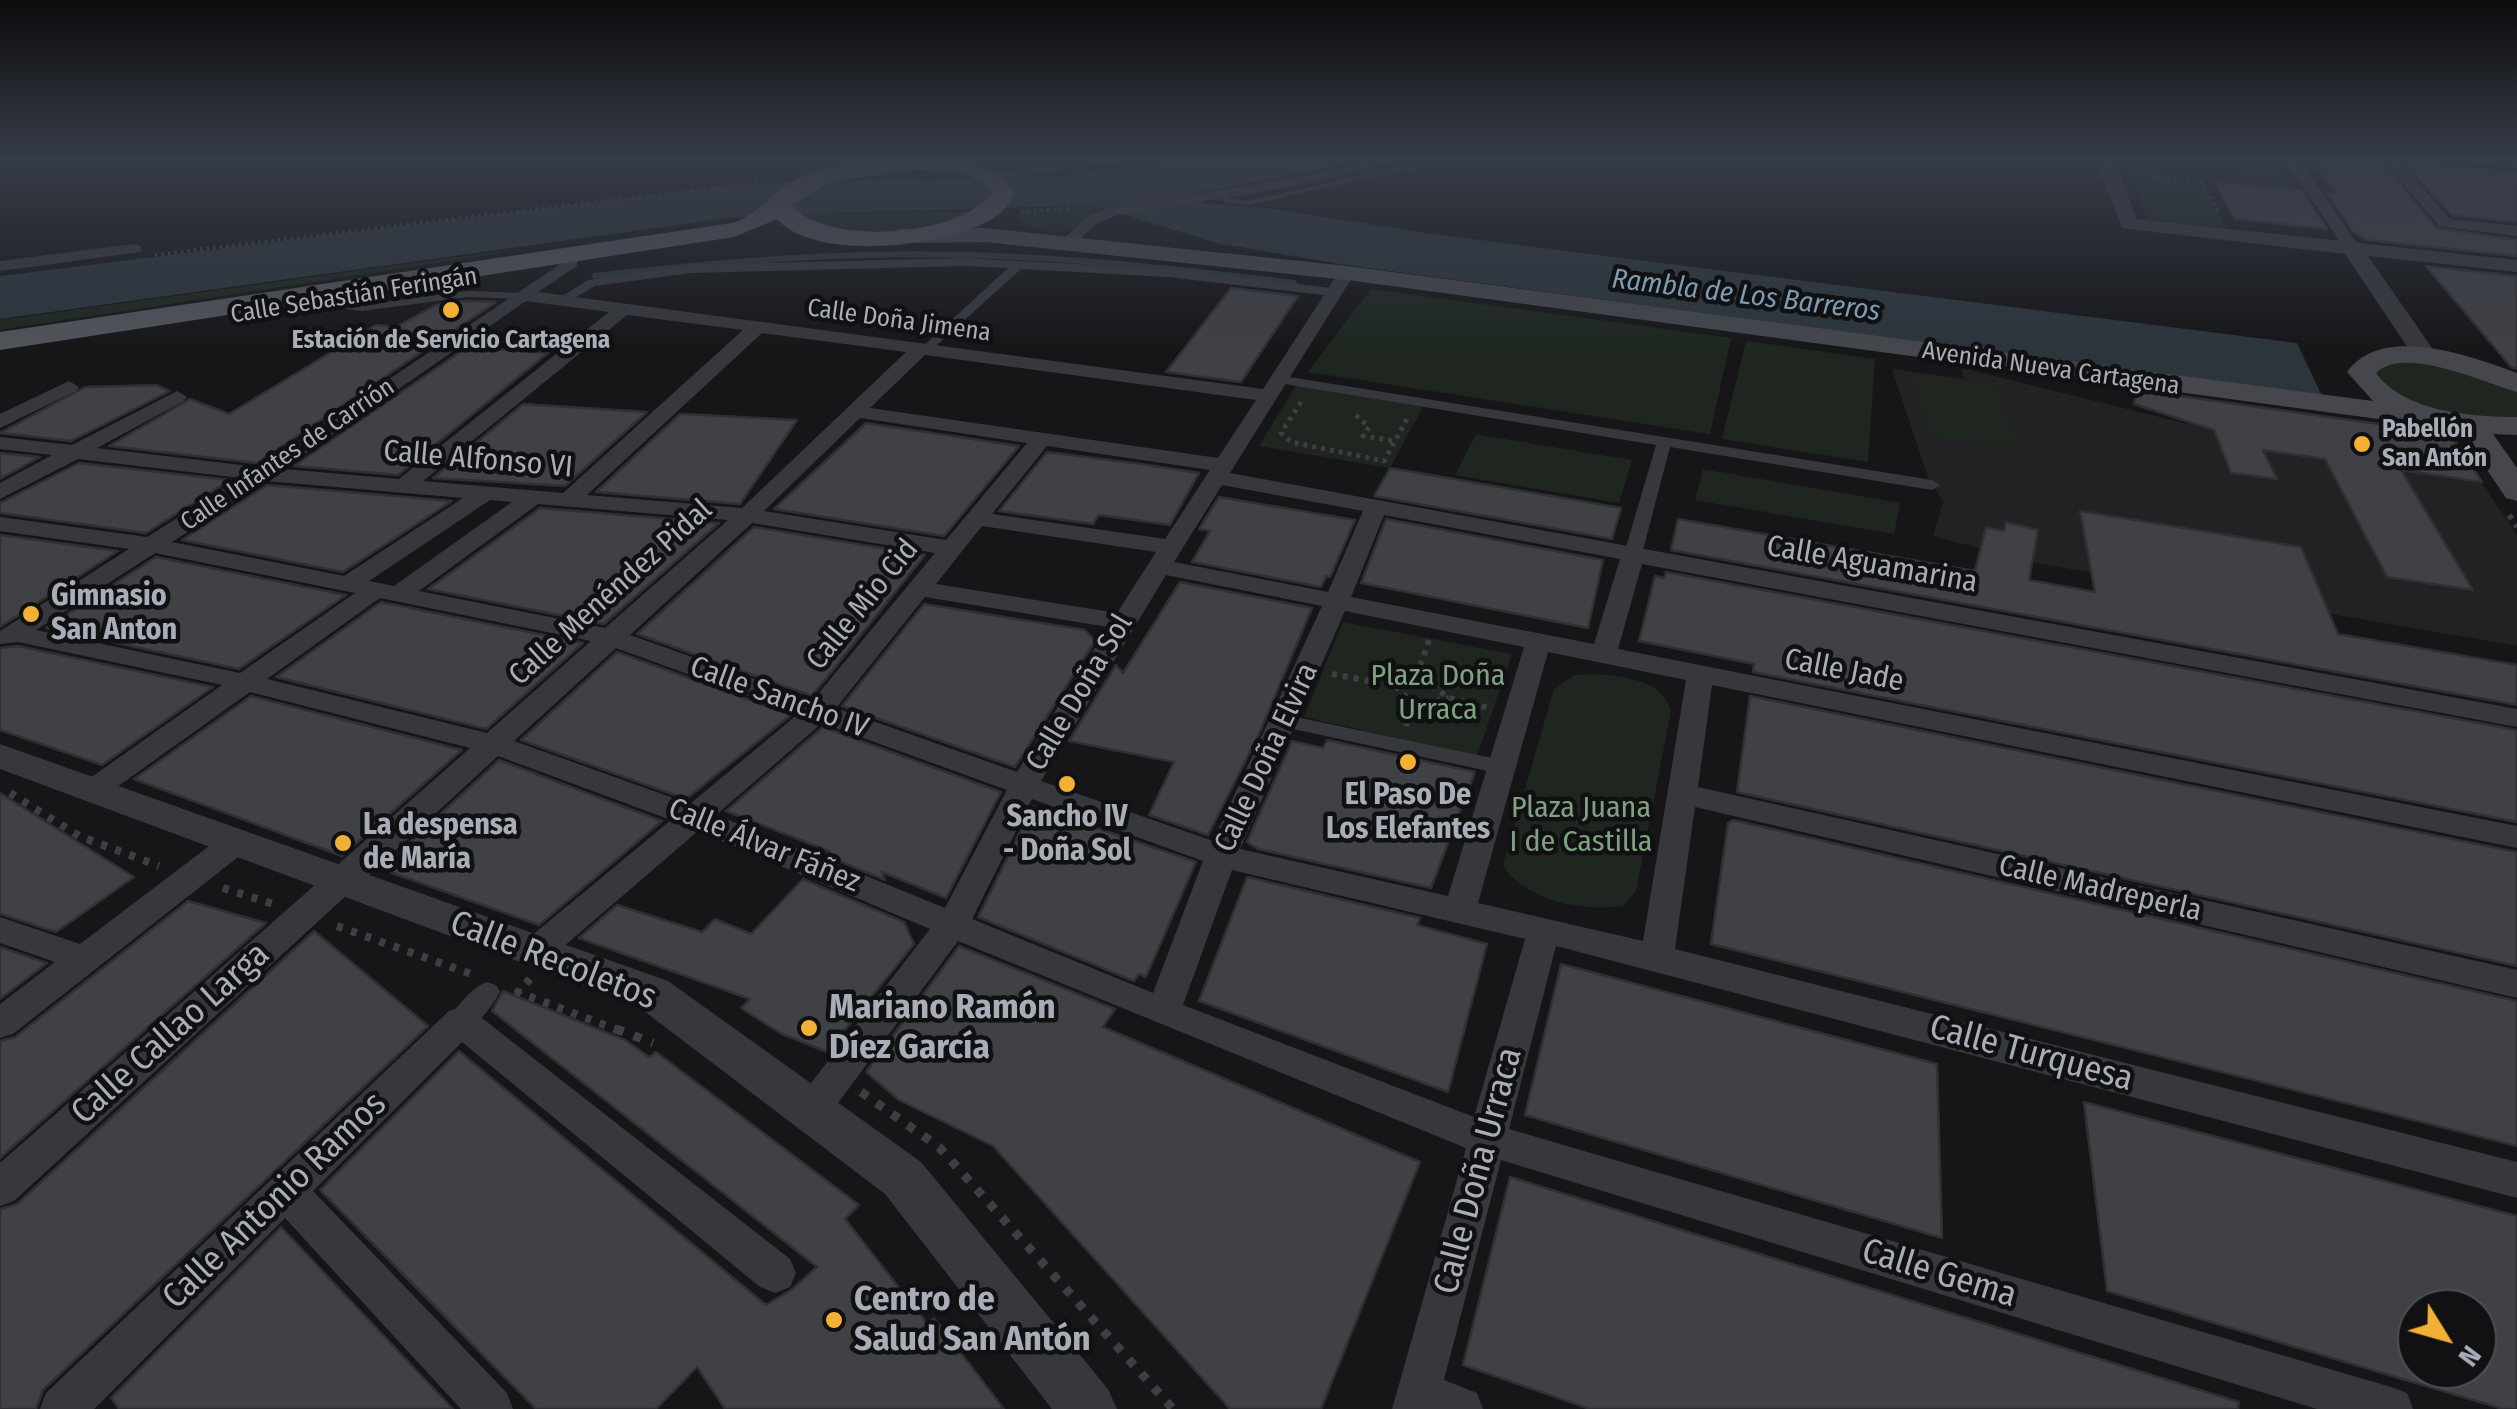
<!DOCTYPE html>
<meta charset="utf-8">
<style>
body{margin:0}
#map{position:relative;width:2517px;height:1409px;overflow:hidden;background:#161618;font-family:"Fira Sans Condensed",sans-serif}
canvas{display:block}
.north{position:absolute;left:2397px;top:1289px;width:100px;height:100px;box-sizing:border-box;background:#111113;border:2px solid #4d4f55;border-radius:50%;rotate:127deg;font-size:28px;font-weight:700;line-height:40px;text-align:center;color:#a8adb8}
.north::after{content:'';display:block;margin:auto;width:35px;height:45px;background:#f2b134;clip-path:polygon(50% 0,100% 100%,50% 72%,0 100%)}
</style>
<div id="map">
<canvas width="2517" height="1409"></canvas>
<div class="north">N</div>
</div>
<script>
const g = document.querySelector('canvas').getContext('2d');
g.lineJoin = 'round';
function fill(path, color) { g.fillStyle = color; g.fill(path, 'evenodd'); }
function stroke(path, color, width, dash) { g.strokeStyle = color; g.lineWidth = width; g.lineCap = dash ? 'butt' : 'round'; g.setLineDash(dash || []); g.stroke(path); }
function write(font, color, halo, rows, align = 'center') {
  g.font = font + ' "Fira Sans Condensed",sans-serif'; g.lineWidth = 9; g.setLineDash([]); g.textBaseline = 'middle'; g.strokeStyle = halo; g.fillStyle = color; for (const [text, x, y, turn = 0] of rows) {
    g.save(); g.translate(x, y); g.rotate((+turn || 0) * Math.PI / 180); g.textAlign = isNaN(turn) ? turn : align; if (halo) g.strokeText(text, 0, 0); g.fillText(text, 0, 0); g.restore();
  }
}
fill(new Path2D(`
 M1962,368L2212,430L2264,437L2271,451L2481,482L2517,535V646L2036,563L1933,536L1943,501L1929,480L1892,369L1964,379Z`), '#222225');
fill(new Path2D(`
 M2122,158H2153L2162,178L2202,182L2227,228L2148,220Z
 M2232,158L2271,159L2291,188L2248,184Z
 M1093,205L1114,211C1082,230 1054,244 1018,219L1021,210Z
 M991,211L936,231L817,233L801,214Z
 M502,251V253L0,330V320Z
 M1371,289L1731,338L1710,434L1308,372Z
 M1746,341L1875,359L1868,462L1722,439Z
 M2399,357L2517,383V426L2398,403L2363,366Z
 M1911,375L1996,384L2021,447L1930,438Z
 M1298,382L1425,403L1390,468L1259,446Z
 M1476,434L1632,460L1619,503L1455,475Z
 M1703,469L1900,503L1894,534L1695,500Z
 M1343,622L1512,654L1477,756L1304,717Z
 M1574,675C1604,673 1662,674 1671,711L1636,891L1623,906C1584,912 1524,901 1503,865L1554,689Z`), '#1e261f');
fill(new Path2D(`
 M1187,158H1375L1190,194L1206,204L1268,208L1432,234L2297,343L2322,396L1346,265L1217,243L1093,205L801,214L727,218L0,319V276L741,184L1071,175Z`), '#2c353c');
stroke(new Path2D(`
 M595,276C718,262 844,251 968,255C1077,258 1185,270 1294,283`), '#2c353c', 6);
const building = new Path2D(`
 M2311,158H2378L2436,228L2517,240V256L2367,240L2353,232L2327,193L2338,194Z
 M2401,158H2434L2444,166L2517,172V222L2452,215Z
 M2214,182L2301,190L2327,229L2235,219Z
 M2426,266L2517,276V369L2511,367Z
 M1231,288L1298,296L1241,382L1166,372Z
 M467,301L496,302L257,463L109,446L190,399L229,414L376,325L396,327L436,305Z
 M467,347L548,353L398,475L294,466Z
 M156,385L170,391L71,441L0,433L85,387Z
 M2137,390L2450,434L2482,482L2401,470L2473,590L2387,577L2325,459L2263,450L2277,479L2231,473L2214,430L2134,404Z
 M523,404L647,412L565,486L433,478Z
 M680,414H685L797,420L740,504L596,492Z
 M866,423L1019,446L944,536L774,509Z
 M1047,452L1141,464L1199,473L1170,525L1099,515L1093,524L999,511Z
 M0,453L40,457L0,479Z
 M79,463L230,480L146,533L0,513V503Z
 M1390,468L1621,508L1612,539L1607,538L1374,496Z
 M267,485L452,501L343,572L182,540Z
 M1219,497L1355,520L1330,577L1326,576L1321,587L1192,562L1210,531L1199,529Z
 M540,508L719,523L604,624L428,589Z
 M2080,511L2301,547L2338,634L2517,665V705L1671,550L1678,519L1975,571L1986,527L2004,531L2006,522L2038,530L2029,580L2095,592Z
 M1386,519L1603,560L1588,628L1361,583Z
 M754,527L925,555L812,696L637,634Z
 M0,535L118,551L0,627Z
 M156,557L346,595L239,669L46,628Z
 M1666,572L2517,730V822L1753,672L1754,664L1639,641L1655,576L1664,578Z
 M1180,582L1312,608L1259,734L1208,835L1149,815L1174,762L1069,741L1116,665L1123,673Z
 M381,602L583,643L486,729L276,677Z
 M924,604L1085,630L1095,641L1015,767L842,706Z
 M18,646L213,687L102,765L0,730V648Z
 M617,652L791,715L686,799L521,740Z
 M251,696L462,750L342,856L134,779Z
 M1750,696L2517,852V966L1737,792Z
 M823,727L1001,792L946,898L882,872L885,880L825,855L829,851L726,811Z
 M1327,740L1475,772L1431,888L1258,849L1247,842L1292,741L1323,748Z
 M499,760L662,821L539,925L381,869Z
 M0,793L134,877L56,932L0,914Z
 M1033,806L1196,862L1146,977L1139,974L1134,981L978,917Z
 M1733,820L2517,1001V1146L1711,944L1728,823Z
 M1247,877L1420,918L1417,925L1487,944L1448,1092L1199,1001Z
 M803,879L904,922L914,944L827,1052L780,1033L741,1008L750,999L579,938L617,905L702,932L715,919L751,934Z
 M188,901L266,923L0,1158V1041L15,1037Z
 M314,931L428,1026L43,1390L36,1409H0V1209L17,1204Z
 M959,946L1115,1009L1103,1027L1420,1162L1321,1409H1230L993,1146L899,1100L866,1072Z
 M0,947L47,963L0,999Z
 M1561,964L1937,1064L1942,1238L1525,1115Z
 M503,991L625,1040L649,1057L656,1052L859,1205L845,1219L927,1323L934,1318L1004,1409H725L697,1367L656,1409H536L320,1190L459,1051L766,1305L791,1290L817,1267L492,1011Z
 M2084,1102L2517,1216V1409H2503L2107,1291ZM2417,1309H2477V1369H2417Z
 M1510,1177L2239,1402L2238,1409H1590L1463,1365Z
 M281,1227L453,1409H119L111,1398Z`);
fill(building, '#404145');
stroke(building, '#303034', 2.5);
stroke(new Path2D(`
 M2153,158L2161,178
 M2135,175L2202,182L2219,213
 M1021,212L1073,208
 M2360,217L2417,222
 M155,255L763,182`), '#3d3f44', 4, [2.5, 4]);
stroke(new Path2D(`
 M1301,402L1281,433L1291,442L1384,461L1407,419
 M1356,415L1369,427L1363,436L1394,441`), '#3d3f44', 5, [4, 5]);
stroke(new Path2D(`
 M2509,515L2517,527
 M1429,640L1417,675L1449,698L1489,708
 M1332,674L1396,686L1417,675
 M1396,686L1414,706L1406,726
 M1414,706L1449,698`), '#3d3f44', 6, [5, 6]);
stroke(new Path2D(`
 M10,793L79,836L159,866
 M223,888L273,904
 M337,926L471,974
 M530,979L518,992L623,1032`), '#3d3f44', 8, [6, 9]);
stroke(new Path2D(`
 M616,1029L653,1043
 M861,1092L939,1147L1173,1409`), '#3d3f44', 9, [8, 11]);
fill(new Path2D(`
 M1404,166L1419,172L1415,174L1404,170L1248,205L1226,203L1217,195L1221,193L1231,199L1248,201Z
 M467,291L526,293L530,296L526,299L467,297L362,311L313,305L309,302L313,299L362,305Z`), '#37383d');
fill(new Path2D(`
 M963,258L1168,269L1332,288L1338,292L1332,296L1168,277L1021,269L927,354L922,353V347L1008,268L963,266L691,273L595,286L566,303L556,300L588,280L691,265Z
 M1277,375L1932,480L1940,485L1932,490L1670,447L1642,554L1633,559L1624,554L1656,445L1272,382V376Z
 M1286,715L1502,760L1513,767L1502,774L1279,726L1276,721Z
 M487,982L496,985L500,992C490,1009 473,1035 452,1028L448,1021C456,1007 472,987 487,982Z`), '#37383d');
fill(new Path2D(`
 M1104,158H1145L988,180L981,176Z
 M1383,158H1408L1295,186L1118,215L1097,223L1074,245L1060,242L1087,217L1109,208L1295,178Z
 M2284,158H2298L2360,248L2358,251H2346Z
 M2382,158H2396L2450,219L2517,226V236L2439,226Z
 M2437,158L2517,160V168L2444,162Z
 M135,244L141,246V252L0,271V261Z
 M571,257L577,258V266L538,292L1263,389L1341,269L1347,268L1355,273L1230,473L2517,709V727L1642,564L1618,649L2517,826V848L1712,685L1698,787L2517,970V998L1695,807L1675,949L2517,1162V1198L1556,946L1509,1129L2391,1387L2407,1393L2413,1409H2317L1501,1160L1444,1380L1477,1393L1483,1409H1392L1466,1148L958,941L824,1122L811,1127L798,1122L792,1111L798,1100L930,929L698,831L548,960L536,964L524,960L519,951L524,942L671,820L498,756L14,1201L0,1206V1163L470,748L250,692L103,797H83L78,790L83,783L222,685L18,642L0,644V631L129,549L0,531V517L147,537L241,478L78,459L0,499V483L52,455L0,449V437L72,445L177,391L187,397L184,401L97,448L258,467ZM526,301L609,312L399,479L283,469ZM627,315L743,330L563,493L423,481ZM762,333L906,352L742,508L587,495ZM925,355L1256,400L1218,458L870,408ZM860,418L1027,443L946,540L764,511ZM1047,446L1210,470L1165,539L992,514ZM266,481L463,498L344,576L172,542ZM1222,485L1363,511L1328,592L1174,562ZM490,500L512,502L394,586L369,581ZM538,504L728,520L605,628L419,591ZM1384,515L1620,559L1594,644L1351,597ZM752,523L935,553L813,700L630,635ZM982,526L1156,552L1117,613L936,584ZM155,553L355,593L240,673L36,630ZM1166,575L1322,606L1213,841L1041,781ZM925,597L1108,627L1017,772L836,708ZM380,598L591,641L487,733L267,679ZM1345,611L1524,647L1448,896L1240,849ZM616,648L798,714L690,804L514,741ZM1548,652L1686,680L1643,941L1478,903ZM822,723L1007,790L945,908L716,815ZM1032,799L1203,861L1153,993L972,919ZM1232,870L1525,939L1474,1117L1183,1005Z
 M69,381L79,387L76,391L0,428V414Z
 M236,831L247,834L251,842L247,850L13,1034L0,1038V1004L55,962L0,943V917L80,944L225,834Z
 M461,1007L473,1011L790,1259L796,1273L790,1287L775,1293L760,1287L462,1042L313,1191L507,1393L513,1409H461L285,1218L94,1409H40L46,1393L449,1011Z`), '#37383d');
fill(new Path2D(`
 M2095,158H2113L2137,219L2517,260V272L2368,256L2439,358L2427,365L2418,363L2345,254L2122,228Z
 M0,744L668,981L921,1162L1108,1389L1117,1409H1052L885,1194L636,1005L0,769Z`), '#37383d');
fill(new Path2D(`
 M985,228L1347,266L2373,401L2347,372C2382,323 2471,356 2517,373V392C2484,383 2404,345 2376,373C2404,412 2473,417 2517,417V435L2493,434L2517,468V501L2506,498L2460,430L1347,280L985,242L899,243L887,236L899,229Z`), '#45474d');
fill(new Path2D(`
 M904,158C946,158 988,156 1015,193C1010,201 1004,212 995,217C950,247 816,263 777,219L734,237L0,350V332L732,223C757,216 768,197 789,183C821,163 867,161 904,158ZM911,170C940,171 973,168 992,193C958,237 829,247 791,205L830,182Z`), '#53555c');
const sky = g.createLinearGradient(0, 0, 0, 355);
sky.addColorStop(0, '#0c0c0d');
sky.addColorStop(0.45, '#363c48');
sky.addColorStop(1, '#363c4800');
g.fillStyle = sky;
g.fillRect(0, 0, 2517, 355);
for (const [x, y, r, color] of [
 [451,310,10,"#f2b134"],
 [2362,444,10,"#f2b134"],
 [31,614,10,"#f2b134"],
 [1408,762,10,"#f2b134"],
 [1067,784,10,"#f2b134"],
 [343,843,10,"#f2b134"],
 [809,1028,10,"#f2b134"],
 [834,1320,10,"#f2b134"]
]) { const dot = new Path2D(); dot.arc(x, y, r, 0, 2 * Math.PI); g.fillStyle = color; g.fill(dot); stroke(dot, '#111113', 4); }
write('25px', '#a8adb8', '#111113', [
 ["Calle Sebastián Feringán",354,296,-9],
 ["Calle Doña Jimena",899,321,8],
 ["Avenida Nueva Cartagena",2051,369,8],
 ["Calle Infantes de Carrión",288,455,-34]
]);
write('bold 25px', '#a8adb8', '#111113', [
 ["Estación de Servicio Cartagena",451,341],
 ["Pabellón",2382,430,"left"],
 ["San Antón",2382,459,"left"]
]);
write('italic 28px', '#7f9bb3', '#111113', [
 ["Rambla de Los Barreros",1746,296,7]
]);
write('30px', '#a8adb8', '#111113', [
 ["Calle Alfonso VI",478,460,5],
 ["Calle Aguamarina",1872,565,10],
 ["Calle Menéndez Pidal",611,593,-42],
 ["Calle Mio Cid",863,605,-51],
 ["Calle Jade",1844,671,11],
 ["Calle Doña Sol",1080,693,-59],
 ["Calle Sancho IV",779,698,20],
 ["Calle Doña Elvira",1267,758,-65],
 ["Calle Álvar Fáñez",764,846,22],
 ["Calle Madreperla",2100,889,13]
]);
write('bold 30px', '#a8adb8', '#111113', [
 ["Gimnasio",51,597],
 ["San Anton",51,631],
 ["El Paso De",1408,796,"center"],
 ["Los Elefantes",1408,830,"center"],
 ["Sancho IV",1067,818,"center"],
 ["- Doña Sol",1067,852,"center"],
 ["La despensa",363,826],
 ["de María",363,860]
], 'left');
write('30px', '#7fa381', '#111113', [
 ["Plaza Doña",1438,677],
 ["Urraca",1438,711],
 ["Plaza Juana",1581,809],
 ["I de Castilla",1581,843]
]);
write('35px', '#a8adb8', '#111113', [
 ["Calle Recoletos",553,961,21],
 ["Calle Callao Larga",171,1034,-42],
 ["Calle Turquesa",2031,1054,15],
 ["Calle Doña Urraca",1479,1171,-75],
 ["Calle Antonio Ramos",275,1201,-44],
 ["Calle Gema",1939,1274,17]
]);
write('bold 35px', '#a8adb8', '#111113', [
 ["Mariano Ramón",829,1008],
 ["Díez García",829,1048],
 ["Centro de",854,1300],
 ["Salud San Antón",854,1340]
], 'left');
</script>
